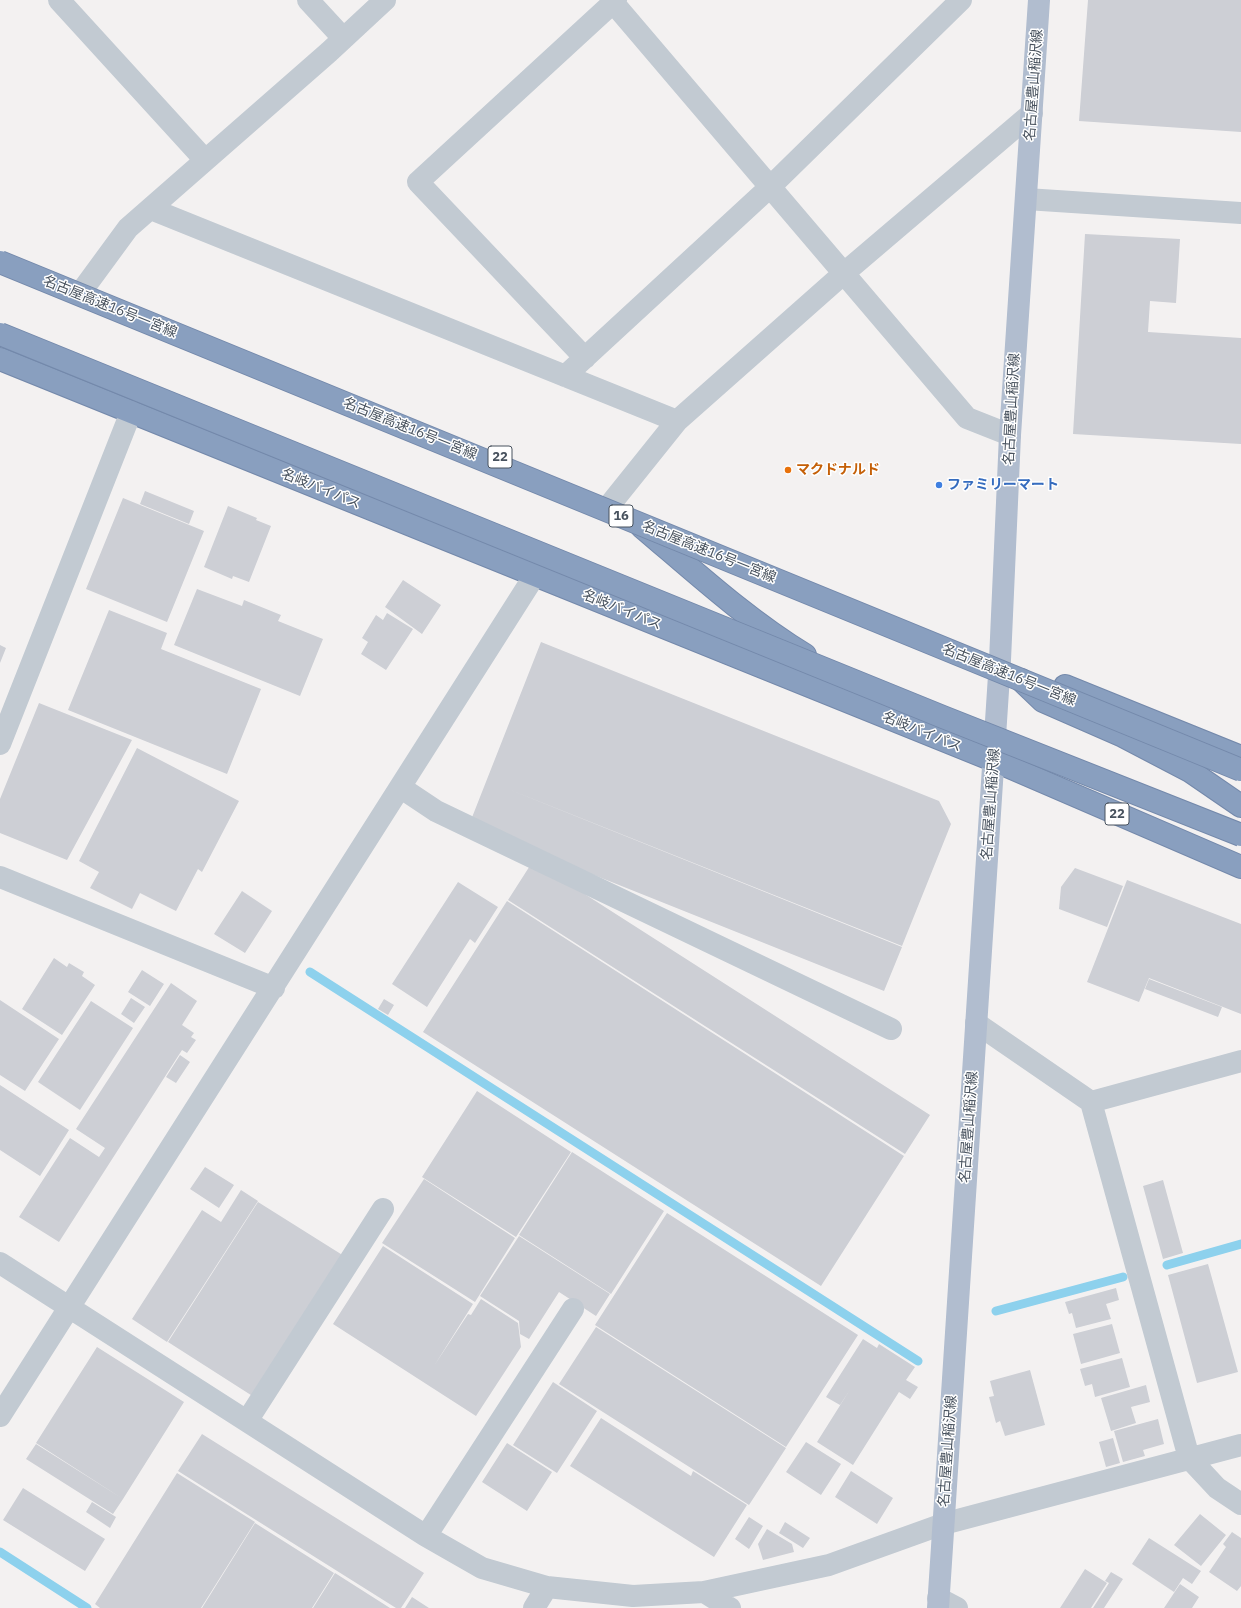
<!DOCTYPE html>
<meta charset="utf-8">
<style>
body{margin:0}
canvas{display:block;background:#f3f1f1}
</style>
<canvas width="1241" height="1608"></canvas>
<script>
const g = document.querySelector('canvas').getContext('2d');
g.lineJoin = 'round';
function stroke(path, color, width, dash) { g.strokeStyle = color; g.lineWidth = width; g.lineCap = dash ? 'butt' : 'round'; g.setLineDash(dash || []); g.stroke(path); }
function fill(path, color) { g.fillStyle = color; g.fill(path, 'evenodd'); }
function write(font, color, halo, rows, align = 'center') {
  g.font = font + ' "IBM Plex Sans","Noto Sans JP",sans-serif'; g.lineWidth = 3; g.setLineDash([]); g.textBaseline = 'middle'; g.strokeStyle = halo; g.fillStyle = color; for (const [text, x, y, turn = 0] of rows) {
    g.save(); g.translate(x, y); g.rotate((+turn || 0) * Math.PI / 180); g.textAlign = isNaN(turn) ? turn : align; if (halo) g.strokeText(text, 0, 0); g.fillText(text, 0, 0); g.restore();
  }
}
stroke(new Path2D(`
 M310,972L918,1361
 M1167,1265L1241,1244
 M996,1311L1123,1277
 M0,1552L87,1608`), '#8dd1ed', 9);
fill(new Path2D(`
 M1088,0H1241V132L1079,121Z
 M1085,234L1180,239L1176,303L1150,301L1148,332L1241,338V444L1073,434Z
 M145,491L194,511L189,524L140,504Z
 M123,498L204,531L167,622L86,589Z
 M228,506L257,518L256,520L271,526L249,582L233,576L232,579L204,567Z
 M403,580L441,605L422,634L385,607Z
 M197,589L242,606L244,600L281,615L278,621L323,639L300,696L174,645Z
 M109,610L167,633L161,649L261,689L227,774L68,710Z
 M387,613L413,629L386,670L361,654L368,642L362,638L376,615L383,620Z
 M541,642L939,801L951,824L902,946L503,787L902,947L884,991L469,825Z
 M0,645L6,648L0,663Z
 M39,703L132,740L67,860L0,833V799Z
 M137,748L239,801L202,872L198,869L176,911L140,893L132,909L90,888L99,872L79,861Z
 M533,861L930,1115L905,1154L508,900Z
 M1075,868L1123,886L1107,927L1059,909L1061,887Z
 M1127,880L1241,924V1014L1149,978L1139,1002L1087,982Z
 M458,882L498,907L475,943L470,939L427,1007L392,984Z
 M242,891L272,911L245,953L214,934Z
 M507,901L904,1156L821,1286L423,1032Z
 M54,958L67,967L69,963L84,972L82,976L95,985L62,1035L22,1009Z
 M142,970L164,984L150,1006L128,992Z
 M1149,979L1222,1007L1218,1017L1145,989Z
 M171,983L197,1001L182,1025L194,1033L191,1037L196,1040L187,1053L182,1050L59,1242L19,1217L70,1138L99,1157L105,1148L76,1129Z
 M131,998L145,1007L134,1023L121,1014Z
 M384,999L394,1005L388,1015L378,1009Z
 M0,1000L59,1039L25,1091L0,1075Z
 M91,1001L133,1028L80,1110L38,1082Z
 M180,1055L190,1062L176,1083L166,1077Z
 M0,1085L69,1130L40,1176L0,1150Z
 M477,1091L571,1152L516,1237L422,1177Z
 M572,1152L664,1211L611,1294L519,1235Z
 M205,1167L234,1185L219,1208L190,1189Z
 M424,1179L515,1238L475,1302L382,1243Z
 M1163,1180L1183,1253L1163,1259L1143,1186Z
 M241,1190L258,1201L167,1342L132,1319L202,1210L221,1222Z
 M258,1202L344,1256L254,1397L168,1342Z
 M667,1213L858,1335L786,1447L595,1325Z
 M519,1236L610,1294L596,1316L559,1292L529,1339L520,1334L519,1321L480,1296Z
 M383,1246L473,1304L434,1366L468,1314L471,1315L481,1299L518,1323L521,1347L476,1416L333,1324Z
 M1208,1264L1238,1372L1197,1383L1168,1275Z
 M1116,1288L1119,1300L1106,1304L1111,1319L1076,1328L1072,1313L1069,1314L1065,1302Z
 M1112,1324L1120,1353L1081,1364L1073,1334Z
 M596,1327L786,1448L749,1505L559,1384Z
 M863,1339L877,1348L879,1344L915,1367L906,1380L918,1387L910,1399L899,1392L853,1465L817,1442L851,1388L840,1405L826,1397Z
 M97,1347L184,1402L123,1499L36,1443Z
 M1122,1358L1130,1387L1095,1397L1092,1384L1085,1386L1080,1369Z
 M1030,1370L1045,1425L1005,1436L1000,1421L996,1423L989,1397L994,1396L990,1381Z
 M553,1382L597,1411L557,1473L513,1445Z
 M1146,1385L1150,1402L1131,1407L1136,1423L1111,1431L1101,1398Z
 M601,1418L691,1476L693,1471L747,1505L714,1557L570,1466Z
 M1158,1419L1164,1444L1143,1450L1145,1456L1123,1462L1114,1431Z
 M202,1434L424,1573L401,1608H396L178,1471Z
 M1113,1438L1120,1463L1106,1467L1099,1442Z
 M806,1442L841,1464L821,1495L786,1472Z
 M507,1443L552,1472L527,1511L482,1482Z
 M36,1444L123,1499L113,1514L26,1459Z
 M851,1471L893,1498L877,1524L835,1497Z
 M177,1473L255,1522L201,1608H100L95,1604Z
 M23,1488L105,1539L85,1571L3,1520Z
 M92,1502L116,1517L110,1528L86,1512Z
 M1200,1514L1226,1535L1201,1566L1174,1545Z
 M749,1517L763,1526L749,1549L735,1539Z
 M785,1522L810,1538L803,1548L779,1533Z
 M255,1523L334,1573L312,1608H202Z
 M767,1529L792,1544L794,1552L763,1560L758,1544Z
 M1232,1532L1241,1538V1586L1237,1591L1209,1572L1226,1547L1223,1544Z
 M1149,1538L1201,1571L1192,1584L1183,1578L1174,1592L1132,1564Z
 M1085,1569L1107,1583L1091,1608H1060Z
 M1111,1572L1123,1579L1104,1608H1093L1109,1583L1105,1581Z
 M335,1573L390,1608H313Z
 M1180,1584L1199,1597L1192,1608H1164Z
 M412,1597L429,1608H405Z`), '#cdcfd5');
const highway = new Path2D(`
 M0,359L993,760L1241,867
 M642,527C694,571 746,619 805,655
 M1021,680L1043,701L1123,736L1190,771L1241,806
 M1065,686L1241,757`);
stroke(highway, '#7489ab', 24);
stroke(new Path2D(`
 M59,0L205,160
 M308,0L343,38
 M611,0L967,418L1010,435
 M1026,199L1241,213
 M151,209L677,421
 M84,288L128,228L329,52L385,0
 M585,358L418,182L616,0
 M565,376L770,187L961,0
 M612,502L677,421L843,274L1032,113
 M0,744L131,412
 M400,787L436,811L891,1029
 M0,877L274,988
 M976,1023L1091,1102L1189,1458L1217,1488L1241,1504
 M1091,1102L1241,1061
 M0,1263L426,1536L482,1568L547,1587L633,1596L704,1592L829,1565L943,1524L1241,1445
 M0,1416L535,575
 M247,1421L383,1209
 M426,1536L573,1309
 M704,1592L730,1608
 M938,1598L957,1608
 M534,1608L547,1587`), '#c2cad2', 22);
stroke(new Path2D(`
 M938,1608L1000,660L1010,435L1039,0`), '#b1bdcf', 22);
stroke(highway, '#899fbf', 22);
const highwayBridge = new Path2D(`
 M0,262L1241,770
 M0,334L943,717L1241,835`);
stroke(highwayBridge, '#7489ab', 24, []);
stroke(highwayBridge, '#899fbf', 22);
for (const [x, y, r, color] of [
 [788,470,4,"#e8710a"],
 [939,485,4,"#3f7fe0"]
]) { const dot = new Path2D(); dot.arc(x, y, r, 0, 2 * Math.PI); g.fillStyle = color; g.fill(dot); stroke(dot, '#fff', 1.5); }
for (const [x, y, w] of [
 [500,457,24],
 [621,516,24],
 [1117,814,24]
]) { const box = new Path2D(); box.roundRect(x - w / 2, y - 11, w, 22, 3); g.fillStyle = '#fff'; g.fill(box); stroke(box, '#48525e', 1); }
write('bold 13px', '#48525e', null, [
 ["22",500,457],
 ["16",621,516],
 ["22",1117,814]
]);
write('14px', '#48525e', '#fff', [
 ["名古屋豊山稲沢線",1034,85,-86],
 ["名古屋高速16号一宮線",110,307,22],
 ["名古屋豊山稲沢線",1012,409,-87],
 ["名古屋高速16号一宮線",410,429,22],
 ["名岐バイパス",321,489,22],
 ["名古屋高速16号一宮線",709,552,22],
 ["名岐バイパス",622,610,22],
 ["名古屋高速16号一宮線",1009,675,22],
 ["名岐バイパス",922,732,22],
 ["名古屋豊山稲沢線",991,804,-86],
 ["名古屋豊山稲沢線",969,1127,-86],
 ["名古屋豊山稲沢線",948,1451,-86]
]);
write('bold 14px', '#c56008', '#fff', [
 ["マクドナルド",796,470]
], 'left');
write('bold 14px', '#366cbe', '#fff', [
 ["ファミリーマート",947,485]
], 'left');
</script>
